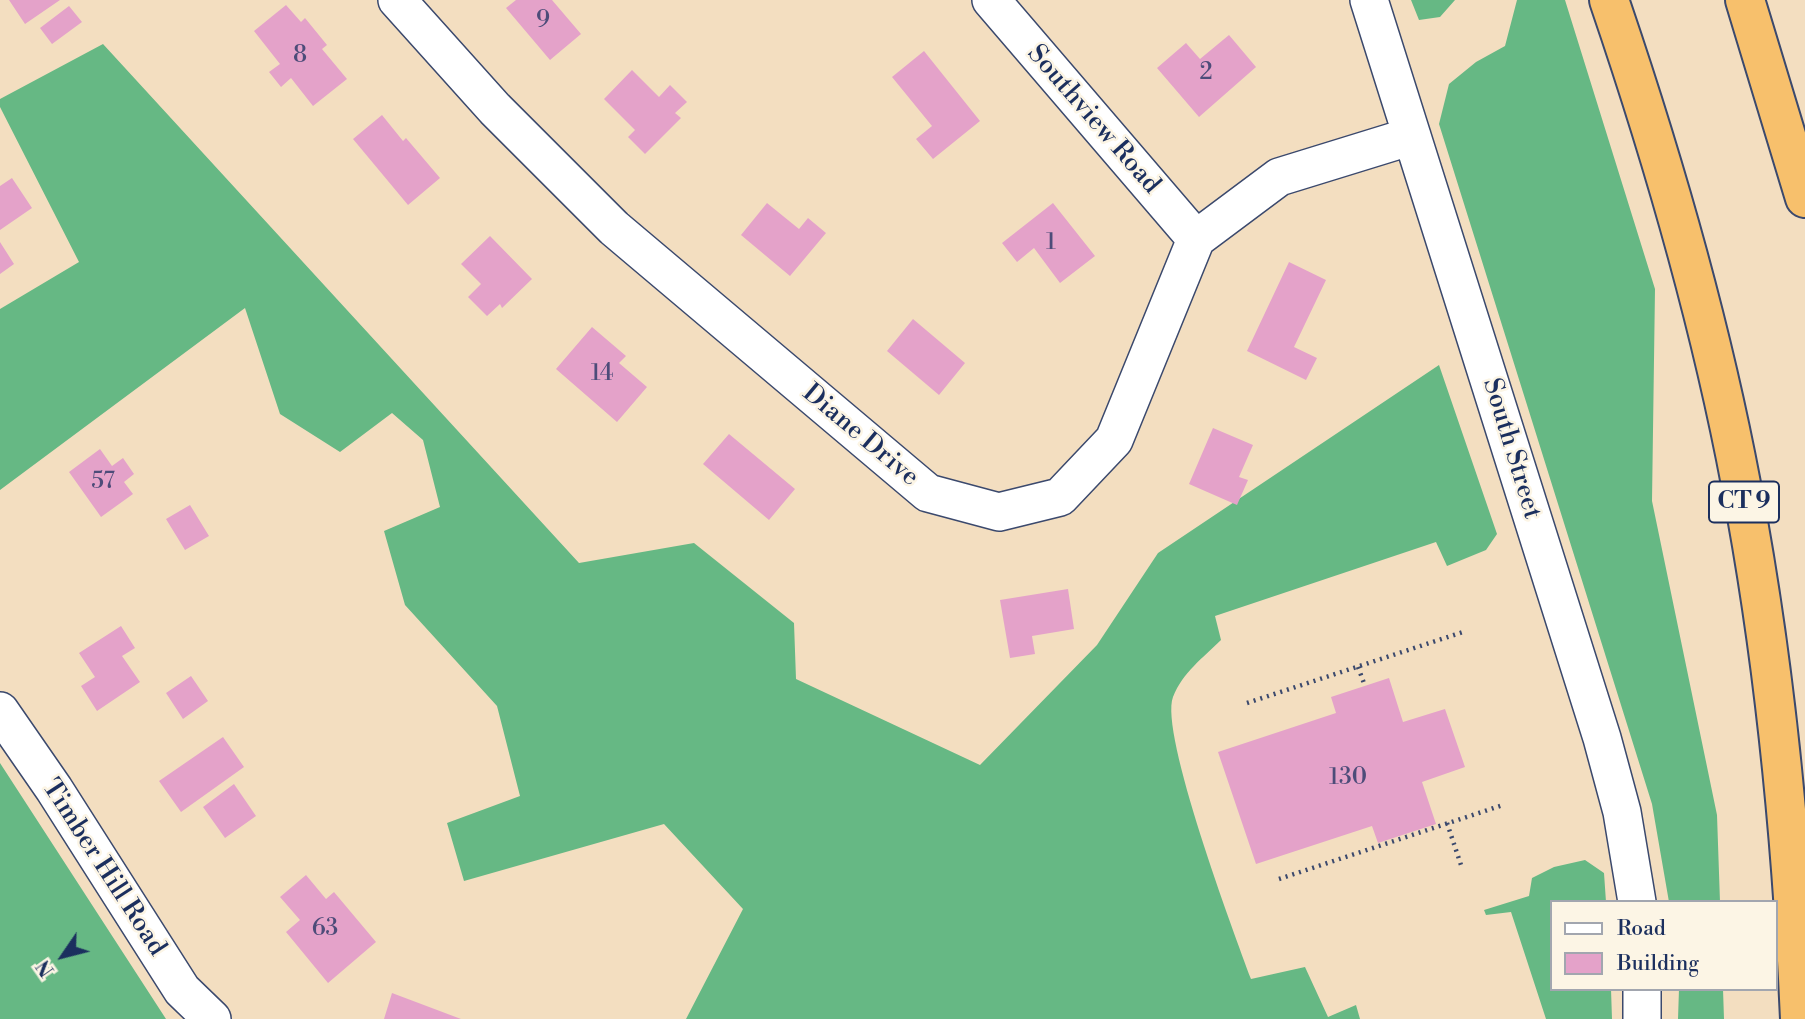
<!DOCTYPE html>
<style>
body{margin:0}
#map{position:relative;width:1805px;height:1019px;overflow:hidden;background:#f3dec0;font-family:"Libre Bodoni",serif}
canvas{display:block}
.legend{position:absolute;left:1550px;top:900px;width:228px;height:91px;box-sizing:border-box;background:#fcf5e5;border:2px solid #a2a6af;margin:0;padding:9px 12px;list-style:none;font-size:21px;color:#1b2f5e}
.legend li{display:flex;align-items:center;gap:14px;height:35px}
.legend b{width:35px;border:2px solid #a2a6af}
.north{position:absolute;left:28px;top:921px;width:70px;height:70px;-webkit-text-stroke:5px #fcf5e5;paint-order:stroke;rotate:235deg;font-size:19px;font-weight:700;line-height:28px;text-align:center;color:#1b2f5e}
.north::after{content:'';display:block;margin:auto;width:24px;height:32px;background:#1b2f5e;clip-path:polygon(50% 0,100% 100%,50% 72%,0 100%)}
</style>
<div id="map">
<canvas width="1805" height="1019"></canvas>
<ul class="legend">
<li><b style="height:9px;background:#fff"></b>Road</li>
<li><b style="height:19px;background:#e4a2c9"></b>Building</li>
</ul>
<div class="north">N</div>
</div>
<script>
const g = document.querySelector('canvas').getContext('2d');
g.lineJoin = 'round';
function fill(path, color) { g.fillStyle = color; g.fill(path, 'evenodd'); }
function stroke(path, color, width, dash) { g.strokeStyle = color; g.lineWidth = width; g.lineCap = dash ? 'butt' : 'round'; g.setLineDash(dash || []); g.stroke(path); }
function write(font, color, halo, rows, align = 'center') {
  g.font = font + ' "Libre Bodoni",serif'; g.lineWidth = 5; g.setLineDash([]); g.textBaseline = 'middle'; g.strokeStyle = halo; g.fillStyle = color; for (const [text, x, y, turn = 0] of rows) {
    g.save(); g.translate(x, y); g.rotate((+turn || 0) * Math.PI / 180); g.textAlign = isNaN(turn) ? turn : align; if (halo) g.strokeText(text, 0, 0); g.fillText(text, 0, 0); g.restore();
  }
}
fill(new Path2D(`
 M1411,0H1455L1440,17L1419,20Z
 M1517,0H1565L1655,289L1652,501L1717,815L1720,902H1669L1652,804L1439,124L1449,84L1476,62L1505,46Z
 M103,44L579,563L694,543L794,623L796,679L980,765L1097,645L1158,553L1439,365L1497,534L1486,550L1447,566L1436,542L1215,616L1221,640C1203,658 1183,672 1173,697C1159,733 1234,933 1251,979L1305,967L1328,1017L1356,1005L1360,1019H686L743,909L664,824L464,881L447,823L520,796L497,706L405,605L384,531L440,507L423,440L392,413L340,452L280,414L245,308L0,490V309L79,262L0,107V99Z
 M0,763L166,1019H0Z
 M1585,860L1604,873L1606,902H1551V989H1611L1612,1019H1546L1511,912L1486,915L1484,910L1529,896L1532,878L1554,867Z
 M1679,989H1723L1724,1019H1678Z`), '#66b884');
fill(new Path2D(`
 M9,0H60L25,24Z
 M516,0H552L581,34L550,60L506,8Z
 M286,5L301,22L305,18L327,45L322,49L347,79L313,106L291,78L281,87L269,72L280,64L254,31Z
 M69,6L82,22L52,44L40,28Z
 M1229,35L1256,67L1199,117L1157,68L1186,43L1200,59Z
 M924,51L980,121L933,159L916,139L932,126L892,77Z
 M632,70L659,97L670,85L687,102L675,113L681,118L645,154L628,137L635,130L604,99Z
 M382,115L403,141L406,138L440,178L408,205L353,139Z
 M12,178L32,208L0,230V186Z
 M767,203L799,229L808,218L826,233L790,276L741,235Z
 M1053,203L1095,256L1060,283L1034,248L1017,262L1002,243Z
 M490,236L532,279L502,308L500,304L487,316L468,297L481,284L461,264Z
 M0,242L14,264L0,274Z
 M1289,262L1326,280L1294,347L1317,358L1306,380L1247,351Z
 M913,319L965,363L939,395L887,351Z
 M592,327L626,356L619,363L647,387L617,422L556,369Z
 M1213,428L1253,445L1239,477L1248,480L1237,505L1189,484Z
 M729,434L795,489L769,520L703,464Z
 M100,449L112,466L123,458L134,474L124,482L133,494L101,517L69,472Z
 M190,505L209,536L185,550L166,519Z
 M1068,589L1074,629L1032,636L1035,654L1010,658L1000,600Z
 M121,626L135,648L122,656L140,682L97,711L81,686L95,677L79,653Z
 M191,676L208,701L183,719L166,693Z
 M1389,678L1403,722L1445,709L1465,767L1422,782L1436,824L1378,843L1372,826L1256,864L1218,752L1336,713L1331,697Z
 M223,737L244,767L181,812L159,781Z
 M234,784L256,816L225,838L203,807Z
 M306,875L326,899L334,892L376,942L328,983L286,932L300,920L280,897Z
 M392,993L461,1019H384Z`), '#e4a2c9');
const street = new Path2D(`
 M397,0L495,109L614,228L928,493L999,512L1060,497L1114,440L1196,239L1279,177L1412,136
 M991,0L1196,239
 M1369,0L1602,738L1622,812L1637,902
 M0,711L54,789L182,990L212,1019
 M1642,1019V989`);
const highway = new Path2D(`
 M1609,0C1663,158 1710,320 1741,484C1775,661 1792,839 1800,1019
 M1745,0L1805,198`);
stroke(street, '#3b496d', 40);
stroke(highway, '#3b496d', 42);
stroke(new Path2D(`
 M1358,667L1365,686
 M1247,703L1463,632
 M1447,823L1461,865
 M1279,879L1503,805`), '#3b496d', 4.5, [2, 5]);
stroke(street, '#fff', 37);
stroke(highway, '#f7c06c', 38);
write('23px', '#4d4c79', null, [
 ["9",543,21],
 ["8",300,56],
 ["2",1206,73],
 ["1",1051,243],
 ["14",602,374],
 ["57",103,482],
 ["130",1348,778],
 ["63",325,929]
]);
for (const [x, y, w] of [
 [1744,502,70]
]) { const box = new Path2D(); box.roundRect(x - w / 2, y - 20.5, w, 41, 5); g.fillStyle = '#fcf5e5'; g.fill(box); stroke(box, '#1b2f5e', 2); }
write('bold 24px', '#1b2f5e', null, [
 ["CT 9",1744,502]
]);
write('26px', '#1b2f5e', '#fcf5e5', [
 ["Southview Road",1093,120,49],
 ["Diane Drive",860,436,40],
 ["South Street",1511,449,73],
 ["Timber Hill Road",103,868,57]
]);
</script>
